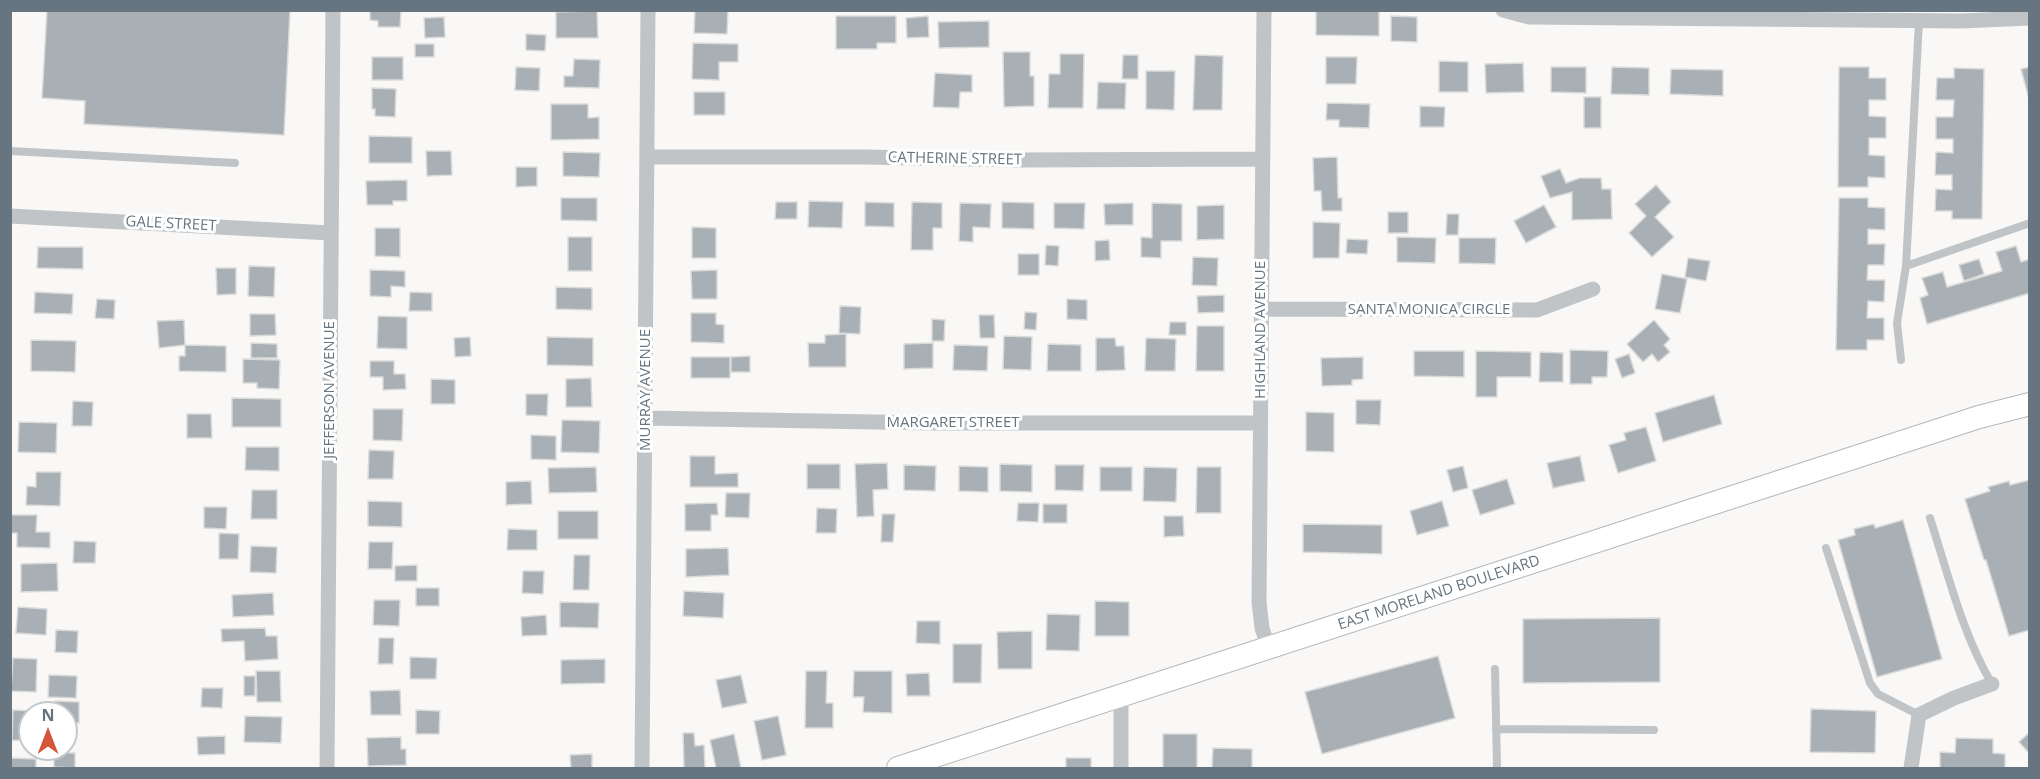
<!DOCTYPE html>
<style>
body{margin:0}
#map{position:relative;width:2040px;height:779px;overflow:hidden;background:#f9f8f6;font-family:"Open Sans",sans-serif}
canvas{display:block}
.frame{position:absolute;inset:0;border:12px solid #66757f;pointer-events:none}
.north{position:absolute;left:18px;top:701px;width:60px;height:60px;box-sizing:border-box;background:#fff;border:2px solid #c2c8cc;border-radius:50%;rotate:0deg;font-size:16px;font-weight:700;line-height:24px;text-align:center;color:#66757f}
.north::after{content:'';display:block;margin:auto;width:21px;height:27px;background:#d4563a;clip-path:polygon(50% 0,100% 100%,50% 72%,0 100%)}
</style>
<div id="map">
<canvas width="2040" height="779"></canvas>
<div class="frame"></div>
<div class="north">N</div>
</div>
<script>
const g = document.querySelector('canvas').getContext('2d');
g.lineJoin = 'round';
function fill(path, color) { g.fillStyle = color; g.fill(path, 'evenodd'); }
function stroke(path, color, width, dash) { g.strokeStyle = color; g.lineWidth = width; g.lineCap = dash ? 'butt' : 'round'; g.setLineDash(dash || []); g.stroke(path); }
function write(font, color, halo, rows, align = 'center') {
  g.font = font + ' "Open Sans",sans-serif'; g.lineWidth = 6; g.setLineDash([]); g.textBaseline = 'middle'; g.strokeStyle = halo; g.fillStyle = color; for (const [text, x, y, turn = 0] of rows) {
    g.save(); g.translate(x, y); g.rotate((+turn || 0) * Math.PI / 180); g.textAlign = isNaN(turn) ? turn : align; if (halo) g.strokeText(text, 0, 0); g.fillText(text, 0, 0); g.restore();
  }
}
const building = new Path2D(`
 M47,10H290L284,135L84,124L85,101L42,98Z
 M370,10H401L400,27H378V21L370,20Z
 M695,10H728L727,34L694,33Z
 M1316,10L1379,11V36L1316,35Z
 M597,11L598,38H556V12Z
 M836,16H896V43H877V49H836Z
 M928,16L929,37L907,38L906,18Z
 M1391,16L1417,17V42L1391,41Z
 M444,17L445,37L425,38L424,18Z
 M989,21V47L939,48L938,22Z
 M526,34L546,35L545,51L526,50Z
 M693,43L738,44V62H719V80L692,79Z
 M415,44H434V57H415Z
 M1003,52H1030V76H1034V106L1004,107Z
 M1060,54H1084L1083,108H1048L1049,74H1060Z
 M1123,55H1138V79H1122Z
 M1195,55L1223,56L1222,110H1193Z
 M372,57H403V80H372Z
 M1326,57H1357L1356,84H1326Z
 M574,59L600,60L599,88L564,87V76H573Z
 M1439,61L1468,62V92H1439Z
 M1523,63L1524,92L1486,93L1485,64Z
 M516,67L540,68L539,91L515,90Z
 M1551,67H1586V93L1551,92Z
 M1612,67L1649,68V95L1611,94Z
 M1839,67H1869V78H1886V100H1869V116L1886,117V138H1869V155L1885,156V178L1868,177V187H1838Z
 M2030,67V103L2021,69Z
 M1954,68L1984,69L1982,219H1952V211H1935L1936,189L1952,190V175H1935L1936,152L1953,153V139H1936V117H1953L1954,100H1936L1937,78H1954Z
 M1671,69L1723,70V96L1670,94Z
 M1146,71H1175L1174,110L1146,109Z
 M935,73L972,75V92H960L959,108L933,107Z
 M1098,82L1126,83L1125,109H1097Z
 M372,88L396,89L395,117L375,116V109H372Z
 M694,92H725V115H694Z
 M1584,97H1601V128H1584Z
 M1327,103L1370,104L1369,128L1339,127V120H1326Z
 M551,104H588V118L599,117V139L551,140Z
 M1420,106L1445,107L1444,127H1420Z
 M369,136L412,137V163H369Z
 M426,151H451L452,175L427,176Z
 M563,152L600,153L599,177L563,176Z
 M1337,157L1338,198H1342V211H1322L1321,191H1314L1313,158Z
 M516,167H537V186L516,187Z
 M1560,169L1566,183L1580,178H1601L1602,189H1611L1612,219L1572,220V192L1550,198L1541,176Z
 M407,180V201H393V205H367L366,181Z
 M1656,185L1671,202L1655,217L1674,237L1652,257L1629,233L1646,216L1635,204Z
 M561,198H597V221L561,220Z
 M1839,198H1868V207L1885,208V230L1868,229V244H1885L1884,265H1868L1867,280H1885L1884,302L1868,301L1867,318H1884V340H1867V350H1836Z
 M809,201L843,202L842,228L808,227Z
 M776,202H797V219H775Z
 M865,202L894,203V227L865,226Z
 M912,202L942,203V228H933V250H911Z
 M1002,202L1034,203V229L1002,228Z
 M960,203L991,204L990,228L973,227V242L959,241Z
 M1054,203H1085L1084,229L1054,228Z
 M1133,203V225H1105L1104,204Z
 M1152,203L1182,204V241H1161V258L1141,257V237L1152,238Z
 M1224,205V239L1197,240V206Z
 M1544,205L1556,227L1526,243L1514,221Z
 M1388,212H1408V233H1388Z
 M1447,214H1459L1458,235H1446Z
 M1313,222L1340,223L1339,258H1313Z
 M692,227L716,228V258H692Z
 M375,228H400V257L375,256Z
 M568,237H592V271H568Z
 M1397,237L1436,238L1435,263L1397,262Z
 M1459,238H1496L1495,264L1459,263Z
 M1347,239L1368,240L1367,254L1346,253Z
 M1109,240L1110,260L1095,261V241Z
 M1046,245L1059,246L1058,266L1045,265Z
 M2016,246L2021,262L2030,259V293L1927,324L1920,298L1928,295L1922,278L1943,272L1947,287L2002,271L1996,252Z
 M38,247H83V269L37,268Z
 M1018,254H1039V275H1018Z
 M1193,257L1218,258L1217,286L1192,285Z
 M1688,258L1710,261L1706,281L1685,277Z
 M1979,259L1984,274L1964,281L1959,265Z
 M249,266L275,267L274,297L248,296Z
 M216,268H236V294L217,295Z
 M370,270L405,271V287L391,286V297L370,296Z
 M717,270V299H692L691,271Z
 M1662,274L1687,279L1680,313L1655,309Z
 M556,287L592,288V310L556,309Z
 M35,292L73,294L72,314L34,313Z
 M410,292L432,293V311H409Z
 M1224,295V312L1198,313L1197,296Z
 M97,299L115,300L114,319L95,318Z
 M1067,299L1087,300V320L1067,319Z
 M840,306L861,307L860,334L839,333Z
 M1025,312L1037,313L1036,330L1024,329Z
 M691,313H716V324L724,325V343L691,342Z
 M250,314H275L276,335L250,336Z
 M979,315H994L995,338H980Z
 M378,316L407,317V349L377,348Z
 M932,319L945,320L944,341H932Z
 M184,320L185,345L159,348L157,321Z
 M1654,320L1670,339L1664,345L1670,352L1658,362L1652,354L1643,362L1627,344Z
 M1170,322H1186V335H1169Z
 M1197,326H1224V371H1196Z
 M846,334V367H809L808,343H825V335Z
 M1004,336L1032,337L1031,370L1003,369Z
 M470,337L471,356L455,357L454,338Z
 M547,337L593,338V366L547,365Z
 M1096,338H1115L1116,346H1124L1125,370L1096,371Z
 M1146,338L1176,339L1175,371H1145Z
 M31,340L76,341L75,372L31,371Z
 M251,343L277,344V358H251Z
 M933,343V368L904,369V344Z
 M1048,344L1081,345V371H1047Z
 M185,345L226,346V372L179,371V356H185Z
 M954,345L988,346L987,371L953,370Z
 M1570,350L1608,351L1607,377H1592V384H1570Z
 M1414,351H1464V377L1414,376Z
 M1476,351L1531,352V377H1497V397H1476Z
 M1540,352L1563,353V382H1539Z
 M1629,354L1635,373L1622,378L1615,359Z
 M750,356V372H731V357Z
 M691,357H730V378H691Z
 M1363,357V379L1352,380V385L1322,386L1321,358Z
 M243,359L280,360L279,389L257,388V383H243Z
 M370,361H394V374H405L406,389L383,390V377H370Z
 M591,378L592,407H566V379Z
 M431,379L455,380V404H431Z
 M526,394H548L547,416L526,415Z
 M1714,395L1722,424L1663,442L1655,413Z
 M232,398L281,399V427H232Z
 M1356,400H1381L1380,425L1356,424Z
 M73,401L93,402L92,426H72Z
 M373,409H403L402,441L373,440Z
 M1306,412L1334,413V452L1306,451Z
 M187,414H211L212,438H187Z
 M562,420L600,421L599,453L561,452Z
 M19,422L57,423L56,453L18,452Z
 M1646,427L1656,461L1618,473L1609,445L1626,440L1624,433Z
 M531,435L556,436V460L531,459Z
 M246,447H279V471L245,470Z
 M369,450L394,451L393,479H368Z
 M690,456H715V474L738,473V487H690Z
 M1580,456L1585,481L1553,488L1547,463Z
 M887,463L888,489L873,490L874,516L857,517L855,464Z
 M807,464H840V489H807Z
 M1000,464L1032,465V492L1000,491Z
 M904,465L936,466L935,491L904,490Z
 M1055,465H1084L1083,491L1055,490Z
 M959,466L988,467V492L959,491Z
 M1463,466L1468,488L1453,492L1447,470Z
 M596,467L597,492L549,493L548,468Z
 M1100,467H1132V491H1100Z
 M1144,467L1177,468L1176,502L1143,501Z
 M1197,467H1221V513H1196Z
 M36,472H61L60,506L26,505L27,486L36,487Z
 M1507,479L1515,504L1480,515L1472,490Z
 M2030,480V630L2009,636L1986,560H1984L1965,499L1990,491L1988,487L2009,481L2010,485Z
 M531,481L532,504L506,505V482Z
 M252,490H277V519H251Z
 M726,493H750L749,518L725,517Z
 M368,501L402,502V527L368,526Z
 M1442,501L1449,526L1417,535L1410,511Z
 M717,503L718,515H711V531H685V504Z
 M1018,503H1039L1038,522L1017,521Z
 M1043,504H1067V523H1043Z
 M204,507H227L226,529L204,528Z
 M817,508L837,509L836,533H816Z
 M558,511H598V539H558Z
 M882,514H895L893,542H881Z
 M10,515H37L36,532H50V548L17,547V533H10Z
 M1164,516H1183L1184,536L1164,537Z
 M1903,520L1942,659L1877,677L1838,540L1855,535L1854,529L1874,524L1875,528Z
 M1303,524L1382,525V554L1303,552Z
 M508,529L537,530V550H507Z
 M219,533L239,534L238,559H219Z
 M74,541L96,542L95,563H73Z
 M369,542H393L392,569H368Z
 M251,546L277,547L276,573L250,572Z
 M728,548L729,575L686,577V549Z
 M574,555H590L589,590H573Z
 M57,563L58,591L21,592V564Z
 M417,565V581H395V566Z
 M523,571H544L543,594L522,593Z
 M416,588H439V606H416Z
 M684,591L724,593L723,618L683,616Z
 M273,593L274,615L233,617L232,595Z
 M374,600H400L399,626L373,625Z
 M1095,601L1129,602V636H1095Z
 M560,602L599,603L598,628L560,627Z
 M18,607L47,609L46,635L16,633Z
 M1047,614L1080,615L1079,651L1046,650Z
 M546,615L547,635L522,636L521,617Z
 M1660,618V682L1523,683V619Z
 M917,621H940V644L916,643Z
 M265,628L266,636H277L278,659L245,661L244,641L222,642L221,629Z
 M56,630L78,631L77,653L55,652Z
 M1032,631V669H998L997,632Z
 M379,638H394L393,664H378Z
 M953,644H982L981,683H953Z
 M1438,656L1455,718L1322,754L1305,692Z
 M410,657L437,658L436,679H410Z
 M13,658L37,659L36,692L11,691Z
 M605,659V683L561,684V660Z
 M256,671H280L281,702H257Z
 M806,671H827L826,703H833V728H805Z
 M854,671H892V713L863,712L864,697H853Z
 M929,673L930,696H907L906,674Z
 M49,675L77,676L76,698L48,697Z
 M741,675L747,703L722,708L716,680Z
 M244,676H255V696H244Z
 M202,688H223L222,708L201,707Z
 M400,690L401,715H371L370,691Z
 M55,701L79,702V723L66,722V713H54Z
 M1811,709L1876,711L1875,753L1810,752Z
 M13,710L36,711V713H30V741L12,740Z
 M416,710L440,711L439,734H416Z
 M245,716L282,717L281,743L244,742Z
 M778,716L786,755L762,760L754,721Z
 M2030,732V754L2019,742Z
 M683,733H694L695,746L704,745L705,768H684Z
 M734,734L741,768H716L710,740Z
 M1163,734H1197V768H1163Z
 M225,736V754L198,755L197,737Z
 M401,737V749H406V765L368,766L367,738Z
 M1956,738L1993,739V753L2005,754V768H1940V752L1955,753Z
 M1213,748L1252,749V768H1212Z
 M54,753H75V768L54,767Z
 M592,754V768H571L570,755Z
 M10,758L36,759V768H10Z
 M1066,758H1091V768H1066Z`);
fill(building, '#a8afb5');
stroke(building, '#dadad9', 1.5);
const secondary = new Path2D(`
 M898,768L1979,417L2030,404`);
stroke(secondary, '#b2b8bc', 24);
stroke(new Path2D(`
 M1919,21L1906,266L2030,223
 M10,151L235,163
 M1901,360L1897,323L1906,266
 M1930,518C1948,574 1962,633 1992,684
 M1826,548L1870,683L1878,694L1919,715
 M1495,669L1497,768
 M1496,729L1654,730`), '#c0c4c7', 8);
stroke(new Path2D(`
 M1264,10L1259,602L1262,628L1269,649
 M1503,10L1529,17L1962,21L2030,18
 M647,157H864L1020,160L1262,159
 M10,216L331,233
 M1261,309L1537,310L1593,289
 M646,418L931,423H1260
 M1121,697V768
 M327,768L333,10
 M642,768L648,10
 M1911,768L1919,715L1954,698L1992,684`), '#c0c4c7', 15);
stroke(secondary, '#fff', 22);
write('15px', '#66757f', '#fff', [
 ["CATHERINE STREET",955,159,1],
 ["GALE STREET",171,224,3],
 ["SANTA MONICA CIRCLE",1429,310],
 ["HIGHLAND AVENUE",1261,330,-90],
 ["JEFFERSON AVENUE",330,390,-90],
 ["MURRAY AVENUE",646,390,-90],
 ["MARGARET STREET",953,423],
 ["EAST MORELAND BOULEVARD",1439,593,-18]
]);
</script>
